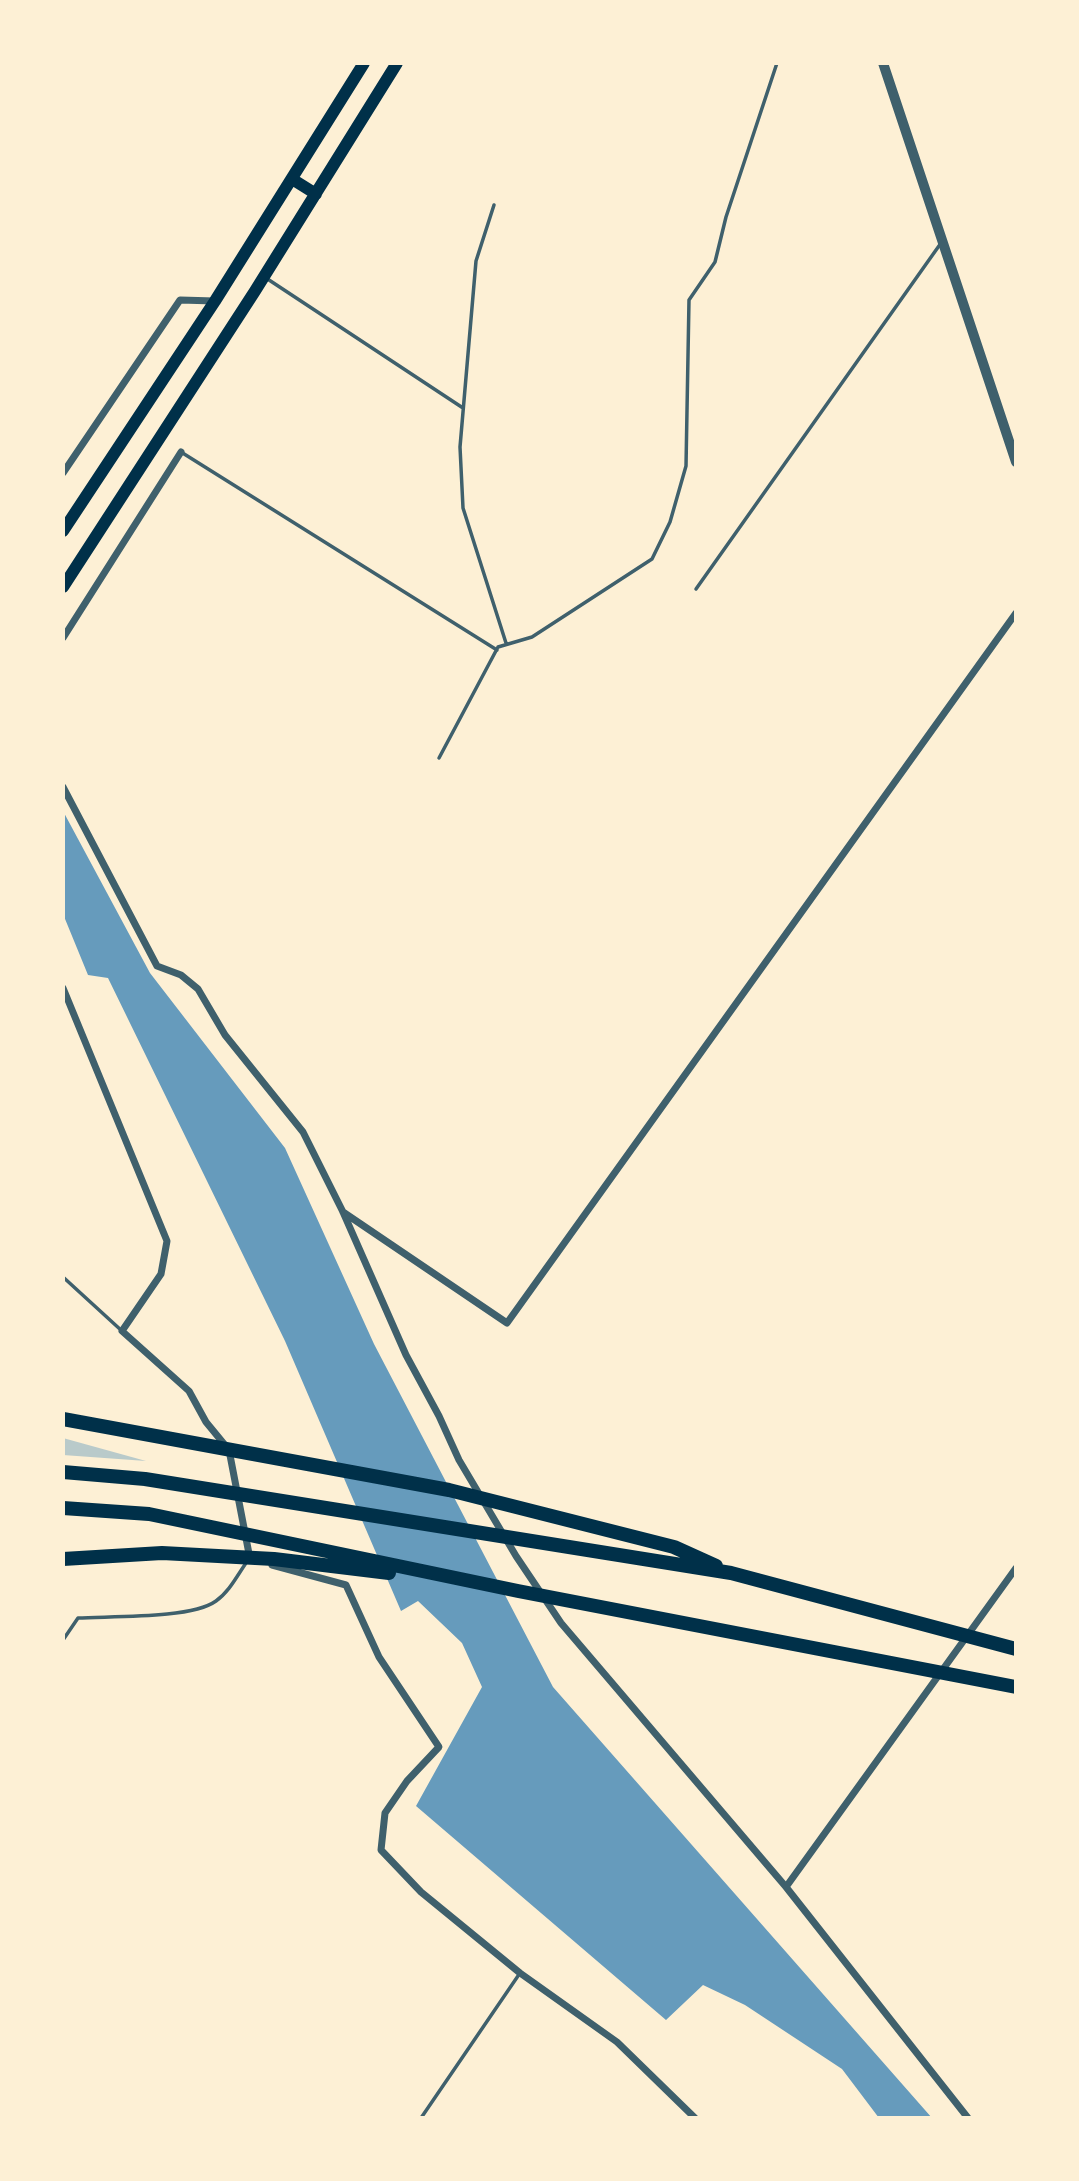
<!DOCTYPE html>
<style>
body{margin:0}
#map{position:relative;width:1079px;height:2181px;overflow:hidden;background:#fdf0d5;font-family:"Work Sans",sans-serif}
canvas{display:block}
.frame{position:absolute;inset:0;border:65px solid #fdf0d5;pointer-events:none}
</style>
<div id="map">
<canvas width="1079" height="2181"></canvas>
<div class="frame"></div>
</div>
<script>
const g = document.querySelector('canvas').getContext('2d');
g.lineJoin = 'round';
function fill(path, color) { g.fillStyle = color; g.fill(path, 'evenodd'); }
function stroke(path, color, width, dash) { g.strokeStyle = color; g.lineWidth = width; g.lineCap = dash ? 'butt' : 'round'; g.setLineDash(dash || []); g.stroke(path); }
fill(new Path2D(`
 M63,1438L146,1461L63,1455Z`), '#b9caca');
fill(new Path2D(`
 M63,811L150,973L285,1148L374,1344L553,1687L932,2118H879L842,2069L745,2005L703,1985L666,2020L416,1806L482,1687L462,1643L418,1601L401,1611L285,1341L108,978L88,975L63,914Z`), '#669bbc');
stroke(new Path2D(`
 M494,205L476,261L460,447L463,508L506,643
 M266,278L463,408
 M181,452L497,650
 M696,589L941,243
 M439,758L498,647L532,637L652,559L670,522L686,466L689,300L715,262L726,217L777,63
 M63,1277L122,1331
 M63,1640L78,1618C111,1616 191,1619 216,1601C229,1592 237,1576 246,1563
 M421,2118L520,1973`), '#3f606c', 3.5);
stroke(new Path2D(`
 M63,473L180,300L215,301
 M63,638L181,452
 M63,787L157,966L181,975L198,989L225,1035L303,1132L343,1212L406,1355L439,1416L459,1460L516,1556L561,1623L786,1887L968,2118
 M63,988L167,1241L161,1274L122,1331L189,1391L206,1422L229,1450L250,1559
 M343,1212L507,1323L1016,613
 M272,1565L346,1585L379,1657L439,1747L407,1781L385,1813L381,1850L421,1892L520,1973L617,2042L695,2118
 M786,1887L1016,1568`), '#3f606c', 7);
stroke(new Path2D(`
 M883,63L1016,462`), '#3f606c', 10);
stroke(new Path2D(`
 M292,179L316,194
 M63,531L215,301L364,63
 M63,587L255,291L397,63`), '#003049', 12);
stroke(new Path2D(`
 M63,1419L449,1490L674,1547L716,1566
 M63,1472L145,1479L731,1573L1016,1649
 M63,1508L149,1514L518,1591L1016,1687
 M63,1559L162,1553L274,1559L389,1573`), '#003049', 14);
</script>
